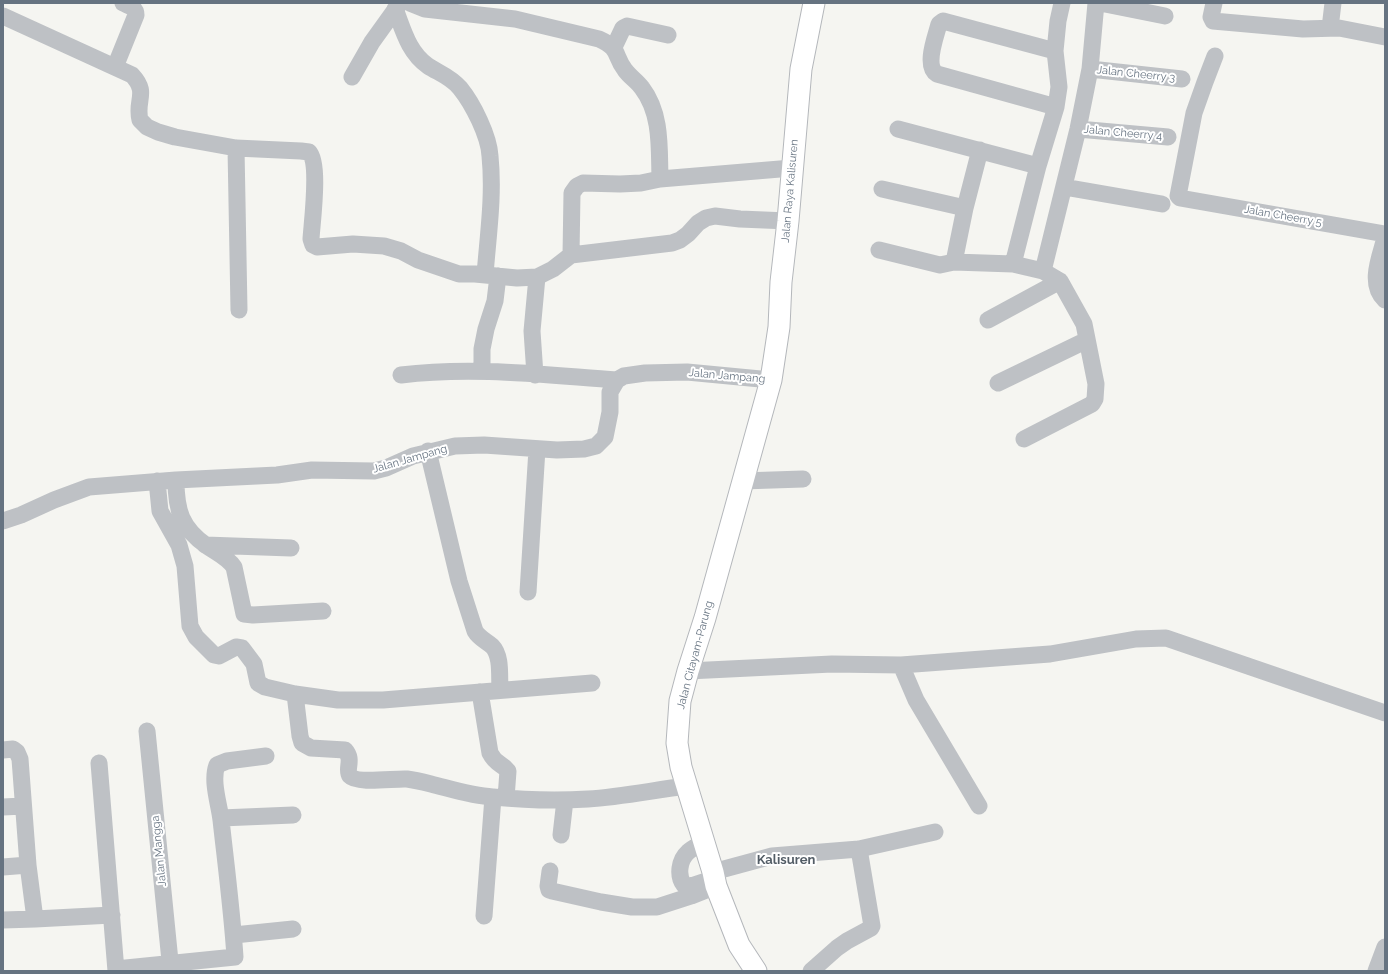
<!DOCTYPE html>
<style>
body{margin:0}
#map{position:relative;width:1388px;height:974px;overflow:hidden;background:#f5f5f1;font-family:Raleway,sans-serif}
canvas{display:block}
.frame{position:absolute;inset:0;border:4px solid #667381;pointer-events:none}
</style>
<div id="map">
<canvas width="1388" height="974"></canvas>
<div class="frame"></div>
</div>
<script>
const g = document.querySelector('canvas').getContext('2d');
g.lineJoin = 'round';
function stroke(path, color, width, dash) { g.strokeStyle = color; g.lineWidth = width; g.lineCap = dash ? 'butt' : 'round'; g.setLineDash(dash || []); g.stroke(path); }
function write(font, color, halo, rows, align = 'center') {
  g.font = font + ' Raleway,sans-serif'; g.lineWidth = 4; g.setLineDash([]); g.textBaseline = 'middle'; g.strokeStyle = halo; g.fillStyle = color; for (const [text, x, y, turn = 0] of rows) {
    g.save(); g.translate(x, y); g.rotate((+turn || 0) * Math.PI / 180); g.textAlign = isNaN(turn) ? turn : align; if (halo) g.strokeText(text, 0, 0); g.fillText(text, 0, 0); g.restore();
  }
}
const major = new Path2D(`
 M756,971L739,945L716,886L713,872L681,767L677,743L680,701L688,671L705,618L771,380L779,327L781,282L788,221L801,69L814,3`);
stroke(major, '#b4b7bb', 23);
stroke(new Path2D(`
 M410,3L425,9L515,19L599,39C621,49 613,54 625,70C630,77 637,81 642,88C662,114 659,149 660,179
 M1100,3L1165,16
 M1214,3L1211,17L1213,21L1303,29L1339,28L1385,37
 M395,9C403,29 408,52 428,66C439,73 451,77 460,88C473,104 489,136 490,156C494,196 488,235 485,275
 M3,16L132,75C149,93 135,100 140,120L147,127L158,132L175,137L236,148L301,151L309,152C320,163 312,222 311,239L313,245L317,247L353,244L384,246L401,251L418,260L459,274H475L517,278L537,277L553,269L571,255L672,243L680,240L688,234L698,223L706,218L715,216L740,219L788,221
 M1330,28L1333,3
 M614,47L623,28L627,26L668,35
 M1055,51L943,21L939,24C936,36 924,66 937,74L1056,107
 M1215,56L1205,82L1194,113L1178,196L1180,198L1385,234
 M115,67L136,15C136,7 129,6 123,3
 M1090,69L1182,79
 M352,77L372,42L400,3
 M898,129L1038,166
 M1078,129L1168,137
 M236,148L239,310
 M1064,187L1162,204
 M882,189L965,208
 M1385,238C1380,257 1368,284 1385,300
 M879,250L940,265L954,262L1013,264L1038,166L1056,107L1059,87L1055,51L1058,21L1062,3
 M571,255L572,193L577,186L583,183L620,184L641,183L660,179L792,168
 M954,262L965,208L980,150
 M1013,264L1043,271
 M988,320L1060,281
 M482,371V349L486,329L495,301L498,276
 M401,375C473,366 545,375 617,380
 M535,375L532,331L537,277
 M998,383L1087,340
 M1024,439L1092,404L1095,399L1096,384L1084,324L1060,281L1043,271L1078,129L1090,69L1096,3
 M428,451L459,581L475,631C479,638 486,641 492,646C502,656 499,677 500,690
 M176,480C176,510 181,528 207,546C217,553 227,557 234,567L244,614L253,615L323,611
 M157,481L160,511L179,545L185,566L190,626L196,637L214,655L219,656L236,647L242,648L254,664L258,683L265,687L295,694L338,700H383L592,683
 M742,481L803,479
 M3,521L21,515L54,500L89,487L176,480L277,475L312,470L374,471L386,468L413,456L455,446L484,445L557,450L584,449L596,446L605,437L610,412V392L617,380L624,376L645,373L687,372L771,380
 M205,545L291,548
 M528,592L537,449
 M901,665L916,700L979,806
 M688,671L832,664L901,665L1050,654L1136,639L1166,638L1385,713
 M480,692L490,753C496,765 502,763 508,771L506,798
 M295,694L300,736L302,743L311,748L345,750C354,760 345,769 350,776C357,784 396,778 407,779C415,780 423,782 431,784C451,789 472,796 493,797C524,800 557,801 588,799C621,797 654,790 687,786
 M147,731L171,971
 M3,750L13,749L17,752L20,759L28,865L35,919L112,915
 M99,763L116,971
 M3,807L23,806
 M221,818L293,815
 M561,835L565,800
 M704,842C699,845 692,848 688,852C679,860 677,876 684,885L691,886L709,880
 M3,867L28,865
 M550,871L548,886L549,890L552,891L601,902L632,907H657L691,896L716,886
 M713,872L772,856L859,849L935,832
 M484,916L493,797
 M3,920L35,919
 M234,935L293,929
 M116,969L235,957C232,911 226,865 221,820C219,803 211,781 217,765L227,761L266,756
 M811,971L837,948L847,941L871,928L872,926L859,849
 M1376,971L1385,947`), '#bec1c5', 17);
stroke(major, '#fff', 21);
write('11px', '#667381', '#fff', [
 ["Jalan Cheerry 3",1136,74,6],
 ["Jalan Cheerry 4",1123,133,5],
 ["Jalan Raya Kalisuren",790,191,-85],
 ["Jalan Cheerry 5",1283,216,10],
 ["Jalan Jampang",727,376,5],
 ["Jalan Jampang",410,459,-16],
 ["Jalan Citayam-Parung",695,655,-75],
 ["Jalan Mangga",159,851,-96]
]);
write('bold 13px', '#535d66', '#fff', [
 ["Kalisuren",786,860]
]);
</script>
